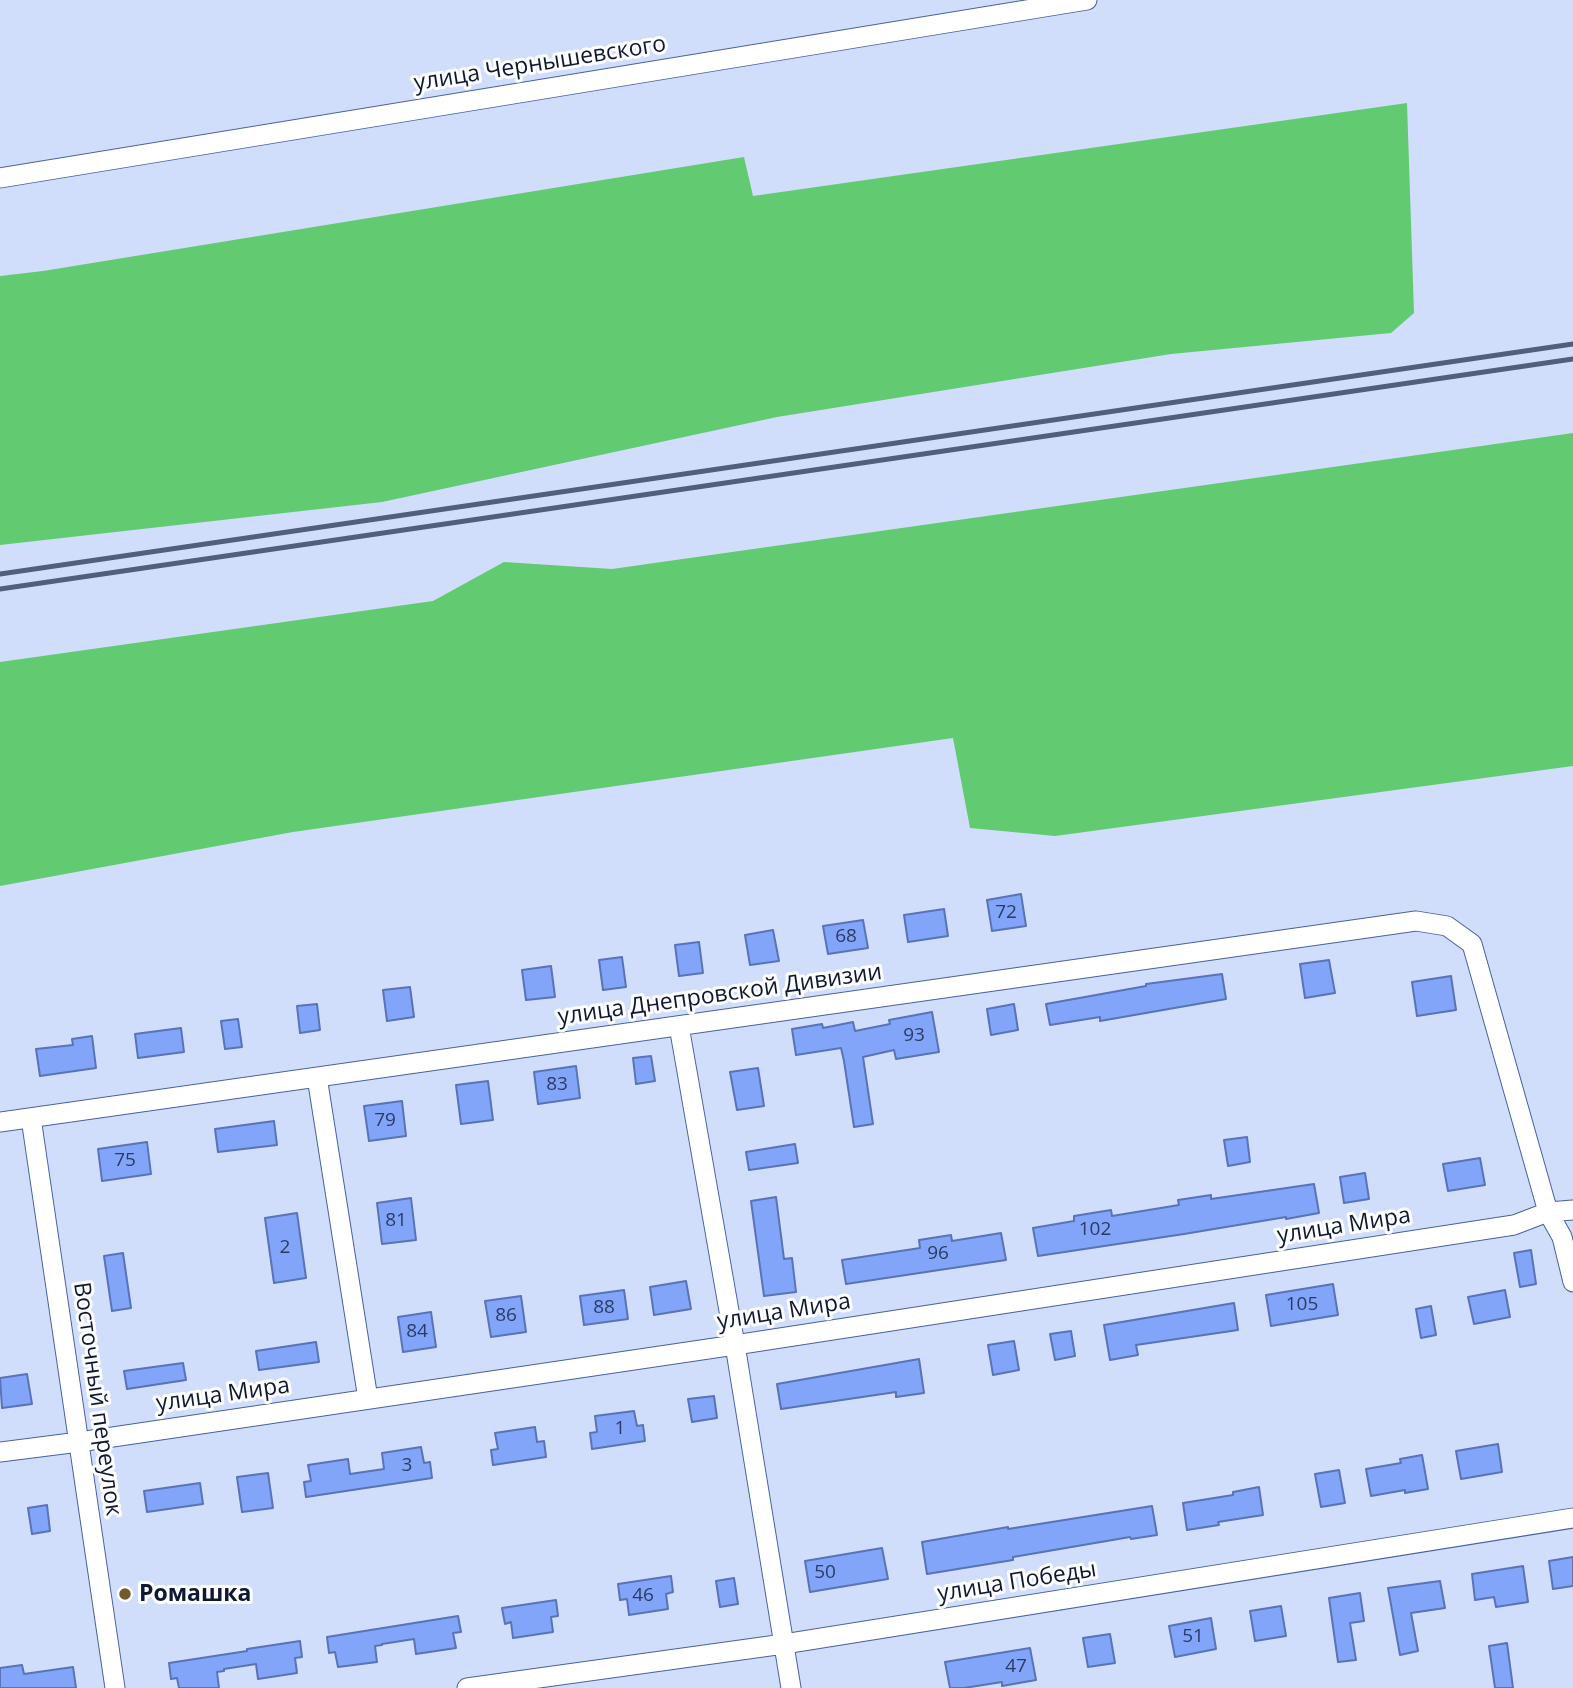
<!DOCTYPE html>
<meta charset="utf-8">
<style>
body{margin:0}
canvas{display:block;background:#d0ddfb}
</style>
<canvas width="1573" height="1688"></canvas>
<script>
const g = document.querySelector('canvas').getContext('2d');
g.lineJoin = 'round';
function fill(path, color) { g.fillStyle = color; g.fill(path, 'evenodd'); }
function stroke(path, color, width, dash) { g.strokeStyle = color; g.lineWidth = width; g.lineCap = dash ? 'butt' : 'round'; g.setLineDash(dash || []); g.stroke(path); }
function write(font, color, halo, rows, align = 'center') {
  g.font = font + ' "Open Sans",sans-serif'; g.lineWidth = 6; g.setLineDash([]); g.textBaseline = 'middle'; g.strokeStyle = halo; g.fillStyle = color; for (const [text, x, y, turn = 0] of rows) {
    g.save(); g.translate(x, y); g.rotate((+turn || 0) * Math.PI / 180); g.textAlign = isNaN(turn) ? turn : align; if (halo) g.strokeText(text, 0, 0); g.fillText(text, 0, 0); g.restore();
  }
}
fill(new Path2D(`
 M1407,103L1414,313L1391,333L1171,354L777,417L382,502L0,545V276L43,271L744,157L753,196Z
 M1573,433V766L1055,836L970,828L953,738L293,832L0,886V662L433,601L504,562L612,569Z`), '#62cb71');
const building = new Path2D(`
 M1021,894L1026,926L992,931L987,900Z
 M944,909L948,936L908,942L904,915Z
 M863,920L868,948L828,954L823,926Z
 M773,930L779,961L750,965L745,935Z
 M699,942L703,973L679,976L675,945Z
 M622,957L626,987L603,990L599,960Z
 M1329,960L1335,993L1305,998L1300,964Z
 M551,966L555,997L526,1000L522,970Z
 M1222,974L1226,999L1100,1021V1017L1050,1025L1046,1004L1146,986V984Z
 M1451,976L1456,1010L1417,1016L1412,982Z
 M410,987L414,1017L387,1021L383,990Z
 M317,1004L320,1030L300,1033L297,1006Z
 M1014,1004L1018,1030L991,1035L987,1009Z
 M932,1012L939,1052L896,1059L894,1050L863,1057L873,1124L854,1127L844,1061L841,1048L796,1055L792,1029L822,1024L823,1028L853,1022L855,1031L890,1024L889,1020Z
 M238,1019L242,1047L225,1049L221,1021Z
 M181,1028L184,1052L138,1058L135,1034Z
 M92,1036L96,1068L40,1076L36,1049L73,1045L72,1039Z
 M651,1056L655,1081L636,1084L633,1058Z
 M576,1066L580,1098L538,1104L534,1072Z
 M758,1068L764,1106L737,1110L730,1072Z
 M488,1081L493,1120L461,1124L456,1085Z
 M402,1101L406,1136L369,1141L364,1106Z
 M274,1121L277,1145L218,1152L215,1129Z
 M1247,1137L1250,1162L1228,1166L1224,1140Z
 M147,1142L151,1174L102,1181L98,1149Z
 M795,1144L798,1163L749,1170L746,1152Z
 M1480,1158L1485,1185L1448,1191L1443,1164Z
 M1365,1173L1369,1199L1344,1203L1340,1177Z
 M1314,1184L1319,1213L1286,1219V1217L1184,1234L1038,1256L1033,1228L1074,1221V1216L1111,1210L1112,1216L1179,1205L1178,1200L1211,1195V1199Z
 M776,1197L784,1259L792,1258L796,1292L764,1296L751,1201Z
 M411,1198L416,1240L382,1244L377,1203Z
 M297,1213L306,1278L274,1283L265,1218Z
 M1001,1233L1006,1260L846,1284L842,1260L920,1248L919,1240L951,1235L952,1241Z
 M1531,1250L1536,1284L1520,1287L1514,1253Z
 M123,1253L131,1308L112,1311L104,1256Z
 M686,1281L691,1309L654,1315L650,1287Z
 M1333,1284L1338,1315L1271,1326L1266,1295Z
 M624,1290L628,1319L584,1325L580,1296Z
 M1505,1290L1510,1317L1474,1324L1468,1297Z
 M521,1296L526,1332L491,1337L485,1301Z
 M1234,1303L1238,1330L1136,1345L1138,1355L1110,1360L1104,1325Z
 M1431,1306L1436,1335L1421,1338L1416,1309Z
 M431,1312L436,1347L403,1352L398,1317Z
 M1071,1331L1075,1356L1055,1360L1050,1334Z
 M1014,1341L1019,1370L993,1375L988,1345Z
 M316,1342L319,1362L259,1370L256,1351Z
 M919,1359L924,1393L896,1397V1392L781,1409L777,1384Z
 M183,1363L186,1380L127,1389L124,1371Z
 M27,1374L32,1404L2,1408L0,1378Z
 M714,1396L717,1418L692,1422L688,1399Z
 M634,1411L637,1426L643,1425L645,1441L592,1449L590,1433L597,1432L595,1416Z
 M535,1427L537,1442L544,1441L546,1457L493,1465L491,1450L498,1449L495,1433Z
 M1498,1444L1502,1472L1461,1479L1456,1451Z
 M421,1447L424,1463L430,1462L432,1478L306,1497L304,1482L311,1481L308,1465L348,1459L350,1474L384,1469L382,1453Z
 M1422,1455L1428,1489L1405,1493V1490L1371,1496L1366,1469L1401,1463L1400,1459Z
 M1339,1470L1345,1503L1321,1507L1315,1474Z
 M268,1473L273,1508L242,1512L237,1477Z
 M200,1483L203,1504L147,1512L144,1491Z
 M1259,1487L1263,1515L1218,1522L1219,1525L1187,1530L1183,1503L1233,1495V1492Z
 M47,1505L50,1531L32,1534L28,1508Z
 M1152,1506L1157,1535L1131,1539L1130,1537L1013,1557V1560L927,1574L922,1542L1008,1527V1529Z
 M882,1548L888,1579L810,1592L805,1561Z
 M1573,1557V1586L1553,1589L1549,1561Z
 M1523,1566L1528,1602L1496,1607L1494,1597L1475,1600L1472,1574Z
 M671,1576L673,1592L666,1594L668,1609L629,1615L627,1599L620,1600L618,1584Z
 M734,1578L738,1604L720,1607L716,1581Z
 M1440,1581L1445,1608L1411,1613L1418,1651L1400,1655L1388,1588Z
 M1360,1593L1364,1621L1350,1623L1356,1660L1338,1662L1329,1598Z
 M556,1600L558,1616L551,1617L553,1632L513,1638L511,1622L505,1624L502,1608Z
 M1281,1606L1286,1636L1255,1641L1250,1611Z
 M458,1616L461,1632L453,1633L456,1648L416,1654L414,1639L382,1644V1645L375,1646L377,1662L338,1667L335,1652L329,1653L327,1637Z
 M1211,1618L1216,1649L1175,1657L1169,1626Z
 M1110,1634L1115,1663L1088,1667L1083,1638Z
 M300,1641L302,1657L295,1658L297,1673L258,1679L256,1664L224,1669V1671L217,1672L219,1688H179L177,1678L171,1679L169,1663L247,1651V1649Z
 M1507,1643L1513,1688H1495L1489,1646Z
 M1030,1648L1036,1680L1002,1686V1682L964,1688H950L945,1662Z
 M22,1665L24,1674L73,1667L76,1688H0V1668Z`);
fill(building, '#83a5f9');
stroke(building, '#5973b6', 2);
const minor = new Path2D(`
 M0,178L1087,0
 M679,1026L735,1345L791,1688
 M317,1077L368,1399
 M31,1118L115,1688
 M0,1122L1416,921L1447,926L1472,944L1548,1212L1562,1237L1573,1282
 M0,1452L79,1442L735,1345L1514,1225L1548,1212L1573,1210
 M467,1688L784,1644L1573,1518`);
stroke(minor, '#4861a2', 21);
stroke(minor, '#fff', 19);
stroke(new Path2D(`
 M0,574L1573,344
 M0,589L1573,359`), '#535e7a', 5);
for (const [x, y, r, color] of [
 [125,1594,7,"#705b2a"]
]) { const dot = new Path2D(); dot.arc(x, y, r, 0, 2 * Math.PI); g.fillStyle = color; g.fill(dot); stroke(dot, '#fefefe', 2.5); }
write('19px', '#2b3b64', null, [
 ["72",1006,913],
 ["68",846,937],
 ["93",914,1036],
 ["83",557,1085],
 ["79",385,1121],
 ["75",125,1161],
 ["81",396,1221],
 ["102",1095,1230],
 ["2",285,1248],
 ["96",938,1254],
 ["105",1302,1305],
 ["88",604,1308],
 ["86",506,1316],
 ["84",417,1332],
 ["1",620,1429],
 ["3",407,1466],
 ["50",825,1573],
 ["46",643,1596],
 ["51",1193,1637],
 ["47",1016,1667]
]);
write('23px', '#0e1832', '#fefefe', [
 ["улица Чернышевского",540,64,-9],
 ["улица Днепровской Дивизии",720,995,-8],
 ["улица Мира",1344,1226,-9],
 ["улица Мира",784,1312,-9],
 ["улица Мира",223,1395,-8],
 ["Восточный переулок",97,1399,82],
 ["улица Победы",1017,1582,-9]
]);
write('bold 23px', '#0e1832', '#fefefe', [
 ["Ромашка",139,1594]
], 'left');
</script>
